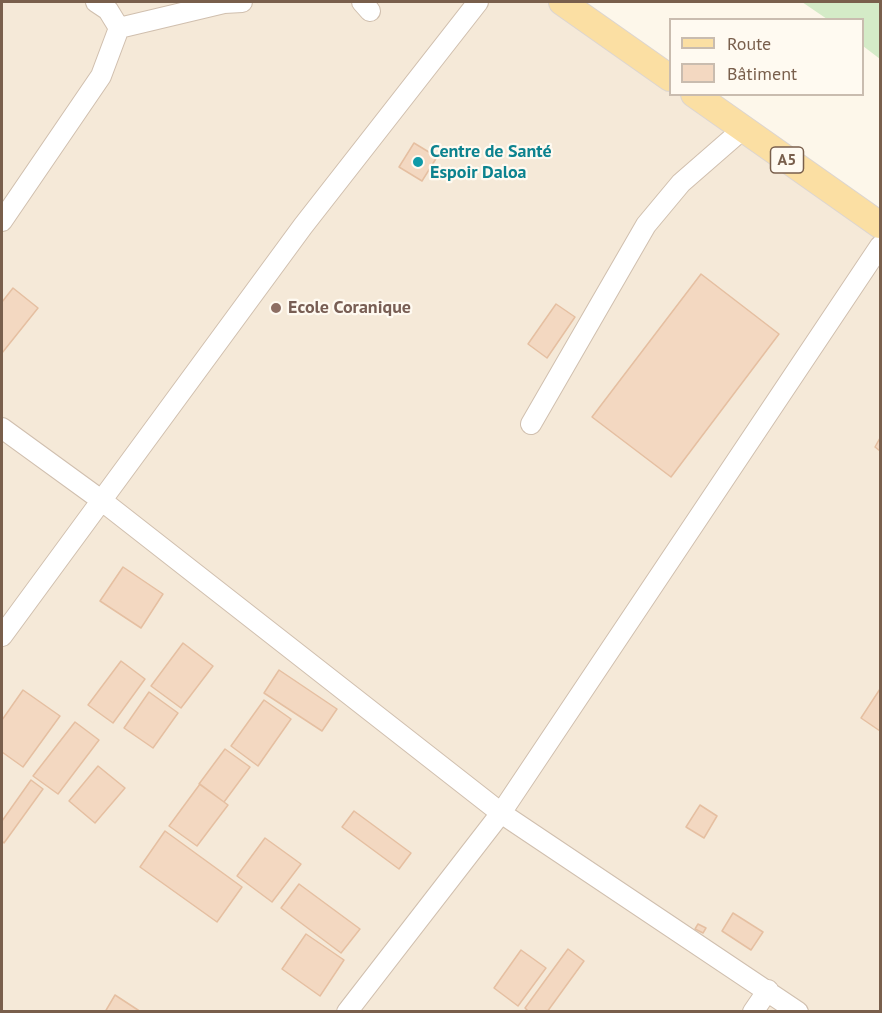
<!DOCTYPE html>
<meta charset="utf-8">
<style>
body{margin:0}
#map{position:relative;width:882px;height:1013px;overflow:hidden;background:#fdf7ea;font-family:"PT Sans",sans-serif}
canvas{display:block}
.frame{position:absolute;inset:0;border:3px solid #795f4c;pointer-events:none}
.legend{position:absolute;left:669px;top:18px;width:195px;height:78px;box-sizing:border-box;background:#fffaf1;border:2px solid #c9bcaf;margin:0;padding:8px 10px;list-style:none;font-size:18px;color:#795f4c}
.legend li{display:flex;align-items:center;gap:12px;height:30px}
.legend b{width:30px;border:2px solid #c9bcaf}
</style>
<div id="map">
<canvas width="882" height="1013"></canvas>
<div class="frame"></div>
<ul class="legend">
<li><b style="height:8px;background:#fbdfa3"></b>Route</li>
<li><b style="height:16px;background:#f3d8c1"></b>Bâtiment</li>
</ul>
</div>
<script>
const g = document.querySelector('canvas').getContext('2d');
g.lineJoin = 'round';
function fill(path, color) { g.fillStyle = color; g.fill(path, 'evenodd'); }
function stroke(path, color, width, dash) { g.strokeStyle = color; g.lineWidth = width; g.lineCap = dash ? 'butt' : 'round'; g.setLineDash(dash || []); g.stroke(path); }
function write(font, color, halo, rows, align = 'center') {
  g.font = font + ' "PT Sans",sans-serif'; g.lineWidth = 4.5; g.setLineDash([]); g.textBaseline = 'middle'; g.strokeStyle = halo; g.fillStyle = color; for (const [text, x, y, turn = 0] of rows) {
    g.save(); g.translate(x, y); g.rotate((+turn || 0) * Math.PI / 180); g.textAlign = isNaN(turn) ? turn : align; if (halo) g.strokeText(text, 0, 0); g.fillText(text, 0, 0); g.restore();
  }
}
fill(new Path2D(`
 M2,2H561L670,81V94L689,95L880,233V1011L2,1012Z`), '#f5e9d8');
fill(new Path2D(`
 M802,2H880V59L863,46L862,20L827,19Z`), '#d4ebc7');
const building = new Path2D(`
 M414,143L437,157L422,181L399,167Z
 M701,274L779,334L671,477L592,417Z
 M13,288L38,308L2,353V302Z
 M556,304L575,317L547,358L528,344Z
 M880,438V451L875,447Z
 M123,567L163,594L141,628L100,601Z
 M183,643L213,666L181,708L151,686Z
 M121,661L145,679L113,723L88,705Z
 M279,670L337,709L322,731L264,693Z
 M880,689V731L861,718Z
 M23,690L60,716L23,767L2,752V720Z
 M149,692L178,713L153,748L124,728Z
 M264,700L291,719L258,766L231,746Z
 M75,722L99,740L58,794L33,776Z
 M225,749L250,767L224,802L199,784Z
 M98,766L125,788L95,823L69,801Z
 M31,780L43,789L4,843L2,841V821Z
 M200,784L228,805L197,846L169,826Z
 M700,805L717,816L704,838L686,827Z
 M354,811L411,853L399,869L342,827Z
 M165,831L242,887L217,922L140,867Z
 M265,838L301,864L272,902L237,876Z
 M299,884L360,929L341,953L281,908Z
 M733,913L763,932L751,950L722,931Z
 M698,924L706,928L703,933L695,929Z
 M306,934L344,960L320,996L282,969Z
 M568,949L584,961L547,1012H529L525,1008Z
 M521,950L546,968L518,1006L494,988Z
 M115,995L141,1012H105Z`);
fill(building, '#f3d8c1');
stroke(building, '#e5bfa1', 1.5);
const minor = new Path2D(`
 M362,2L370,11
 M119,28L224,3L242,2
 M2,221L101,76L119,28L108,10L96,2
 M531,424L646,225L681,183L743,129
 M2,428L101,500L501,813L798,1012
 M2,636L303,226L478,2
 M347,1012L501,813L880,246
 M753,1012L768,990`);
const major = new Path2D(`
 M562,2L670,78
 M694,94L880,225`);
stroke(minor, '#d0bfae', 22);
stroke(major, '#dcd5d0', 28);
stroke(minor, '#fff', 20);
stroke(major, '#fbdfa3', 26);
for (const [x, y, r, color] of [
 [418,162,6,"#0f9aa8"],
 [276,308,6,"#8d6e63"]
]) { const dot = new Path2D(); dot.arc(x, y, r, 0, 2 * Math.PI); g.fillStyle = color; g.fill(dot); stroke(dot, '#fffaf1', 2); }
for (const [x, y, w] of [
 [787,160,33]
]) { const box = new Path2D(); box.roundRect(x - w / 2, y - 13, w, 26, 4.5); g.fillStyle = '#fffaf1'; g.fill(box); stroke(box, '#795f4c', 1.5); }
write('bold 16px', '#795f4c', null, [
 ["A5",787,160]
]);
write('bold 18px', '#0d838f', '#fffaf1', [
 ["Centre de Santé",430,152],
 ["Espoir Daloa",430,173]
], 'left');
write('bold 18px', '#785e54', '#fffaf1', [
 ["Ecole Coranique",288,308]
], 'left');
</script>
